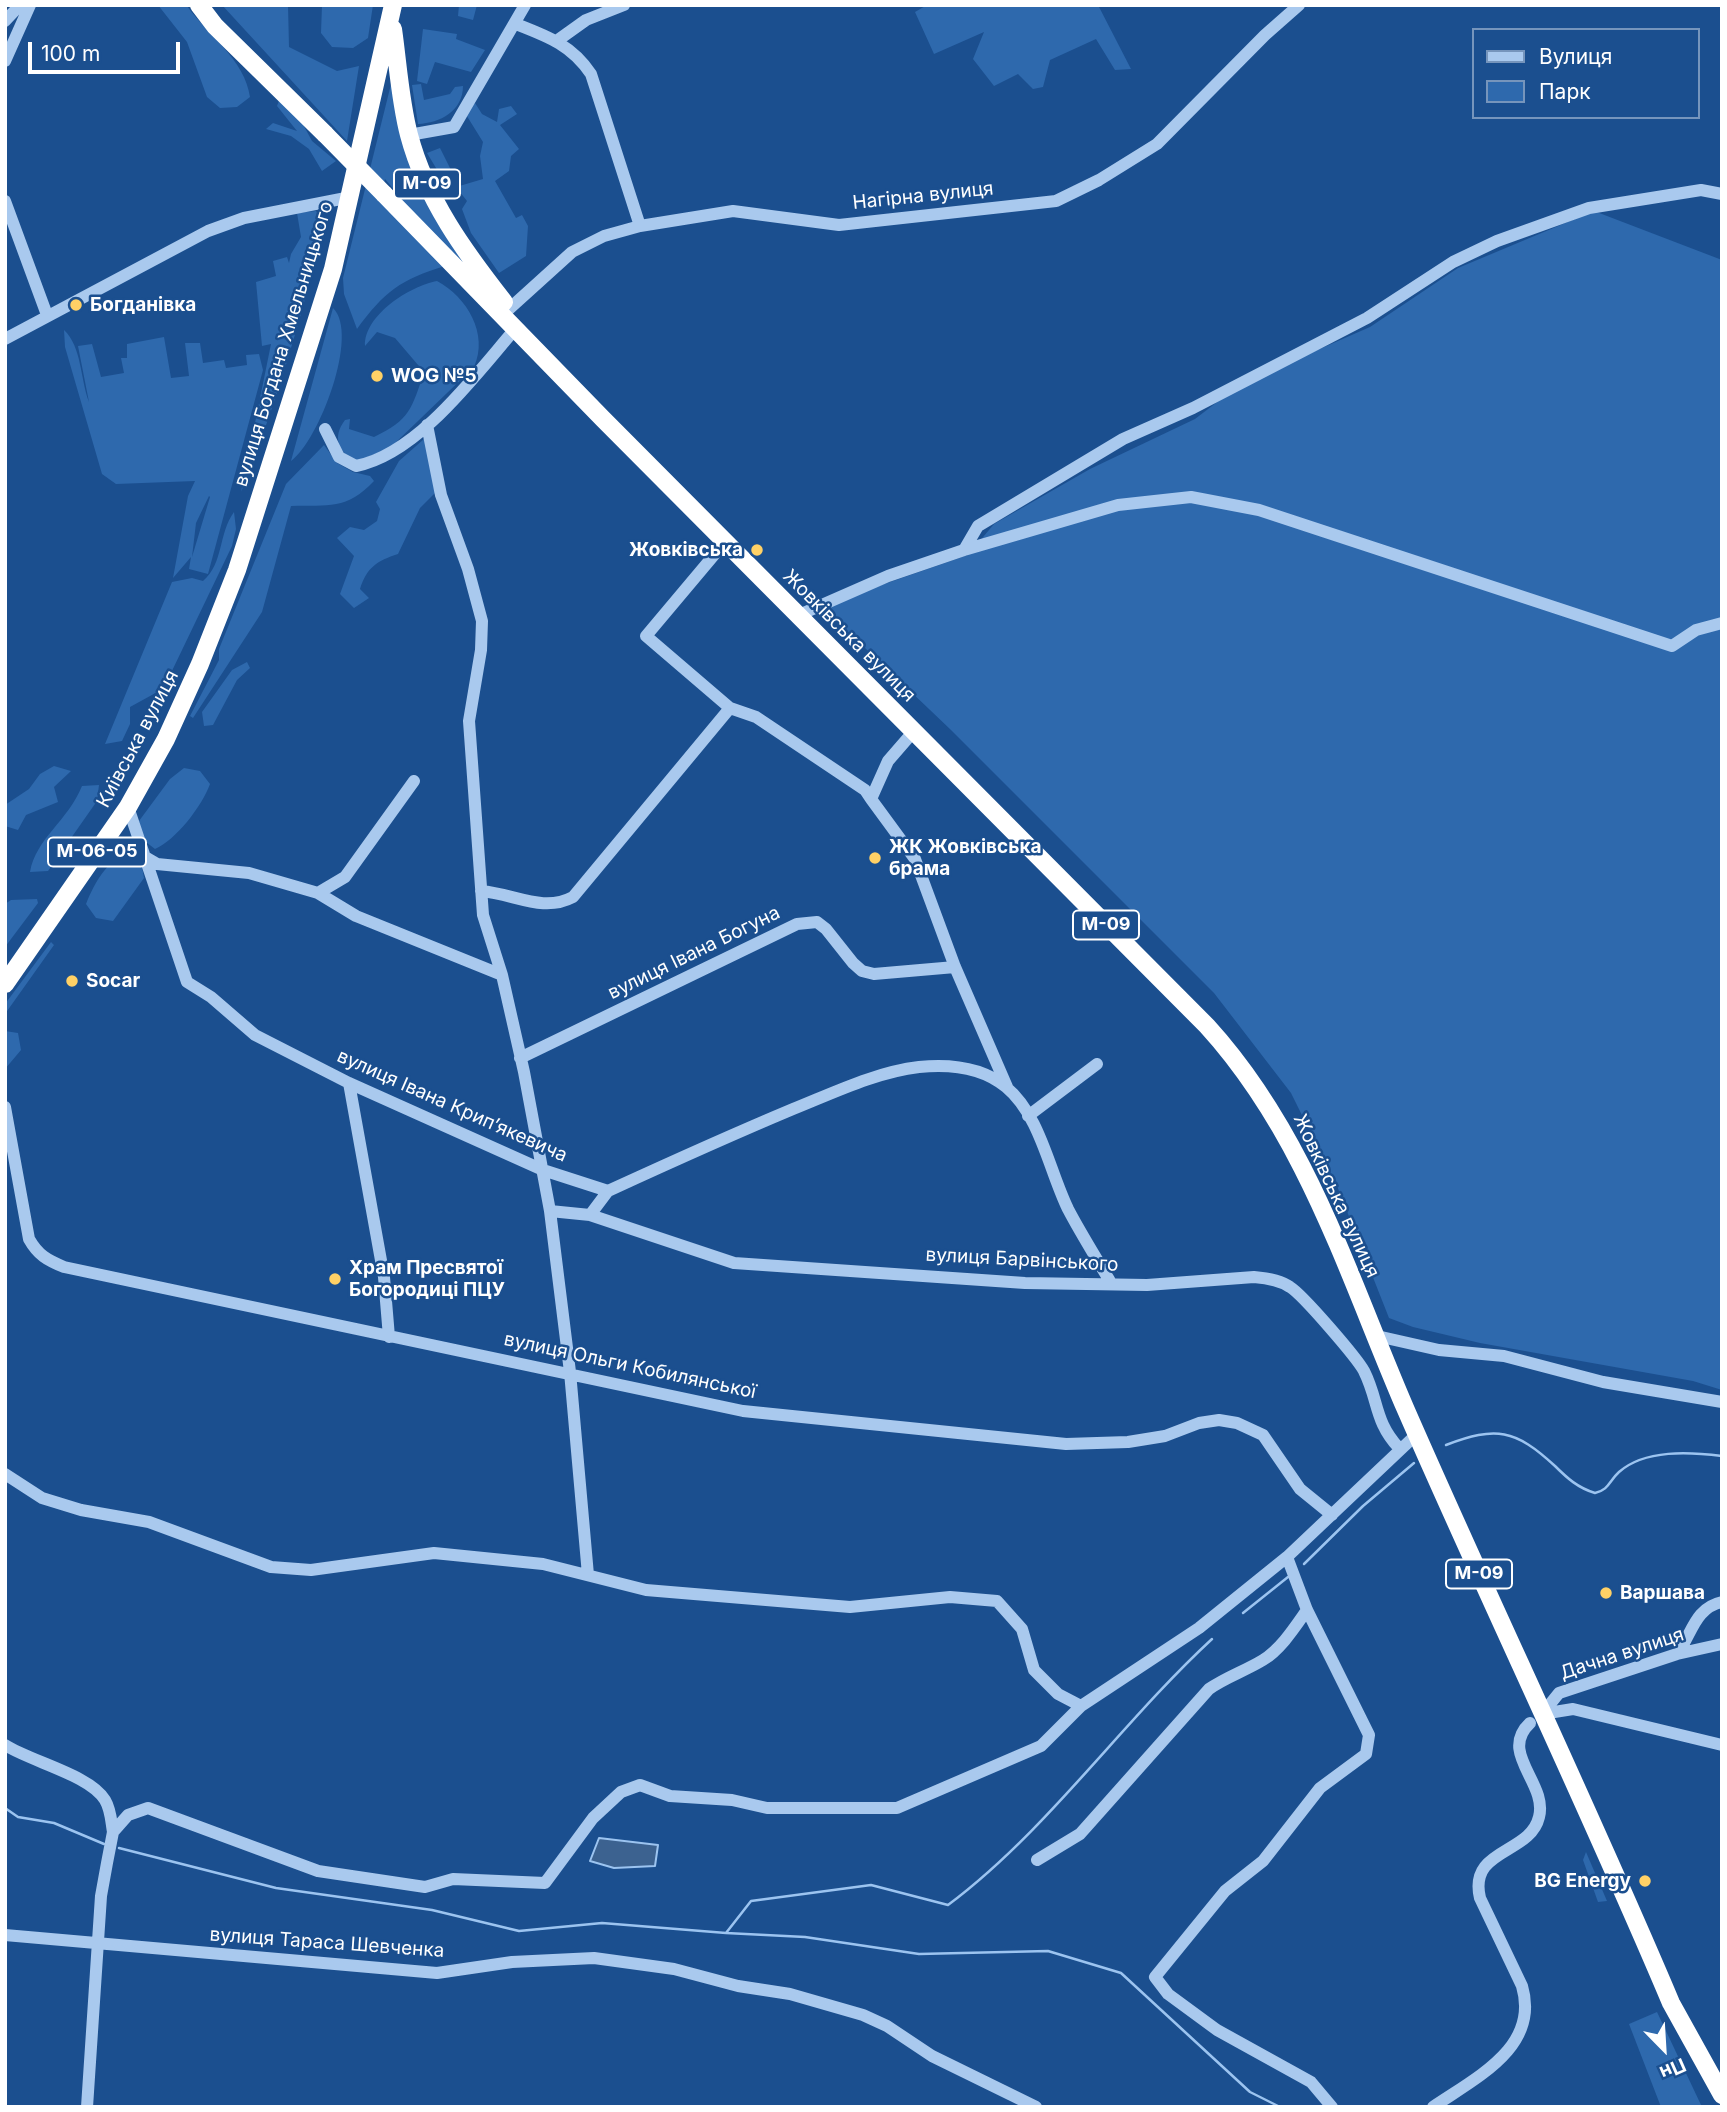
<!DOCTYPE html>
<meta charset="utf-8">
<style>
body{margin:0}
#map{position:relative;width:1727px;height:2112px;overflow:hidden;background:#1b4f8f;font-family:Inter,sans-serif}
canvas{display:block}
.frame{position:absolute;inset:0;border:7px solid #fff;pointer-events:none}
.legend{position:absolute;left:1472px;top:28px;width:228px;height:91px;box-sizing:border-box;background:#1b4f8f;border:2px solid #7695bc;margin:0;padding:9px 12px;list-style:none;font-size:21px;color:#fff}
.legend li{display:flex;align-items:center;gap:14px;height:35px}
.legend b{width:35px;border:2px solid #7695bc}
.north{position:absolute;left:1629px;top:2014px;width:70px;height:70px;-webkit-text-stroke:5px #1b4f8f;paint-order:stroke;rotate:156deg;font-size:19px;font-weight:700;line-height:28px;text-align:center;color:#fff}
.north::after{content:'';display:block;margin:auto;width:24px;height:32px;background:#fff;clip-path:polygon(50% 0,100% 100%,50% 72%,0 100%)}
.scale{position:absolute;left:28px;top:42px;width:152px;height:32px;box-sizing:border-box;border:4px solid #fff;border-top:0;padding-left:9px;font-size:21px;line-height:24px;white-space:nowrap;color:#fff;-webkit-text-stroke:5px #1b4f8f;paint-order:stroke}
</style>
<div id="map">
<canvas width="1727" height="2112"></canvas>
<div class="frame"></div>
<ul class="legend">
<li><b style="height:9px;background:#a9c9ee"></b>Вулиця</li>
<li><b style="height:19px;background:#2e69ad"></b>Парк</li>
</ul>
<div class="north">Пн</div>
<div class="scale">100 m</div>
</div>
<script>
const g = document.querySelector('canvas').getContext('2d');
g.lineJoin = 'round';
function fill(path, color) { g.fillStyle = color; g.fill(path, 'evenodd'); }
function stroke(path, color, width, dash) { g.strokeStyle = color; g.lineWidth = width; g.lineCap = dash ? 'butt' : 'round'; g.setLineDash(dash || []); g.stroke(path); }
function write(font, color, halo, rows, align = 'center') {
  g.font = font + ' Inter,sans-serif'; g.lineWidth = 5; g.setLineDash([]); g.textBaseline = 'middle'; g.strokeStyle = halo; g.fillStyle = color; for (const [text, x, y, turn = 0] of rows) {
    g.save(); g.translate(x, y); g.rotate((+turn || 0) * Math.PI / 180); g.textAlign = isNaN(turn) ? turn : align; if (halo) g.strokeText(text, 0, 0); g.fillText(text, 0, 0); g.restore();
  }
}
fill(new Path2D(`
 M158,5L187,6C208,35 245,60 250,97L237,107L220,108L207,97L187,42Z
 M222,5H288L289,47L337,71L359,66L347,141Z
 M322,5H373L368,38L353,48L332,47L321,33Z
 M459,5H477L473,20L458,16Z
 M927,5H1098L1131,69L1115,70L1096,39L1050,60L1043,87L1033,89L1018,74L994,86L973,59L984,32L934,54L915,12Z
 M423,29L457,34L456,39L485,50L471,72L435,62L427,84L417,81Z
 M394,72L401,121L474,274L416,216L385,179L379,200L445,266C401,279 384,292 357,329L344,294L343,278Z
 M421,84L424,100L450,94L455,87L463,86C463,111 440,123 418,124L412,85Z
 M280,98L298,115L312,141L336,161L322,171L309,149L291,136L266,129L273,123L297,131L277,106Z
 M475,103L482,114L497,122L499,109L511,106L517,114L500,125L519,149L511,156L509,171L495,181L516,218L522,215L528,226L526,256L499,273L471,233L462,209L467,201L456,187L483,179L480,156L483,142L465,113Z
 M440,148L450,168L452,180L445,183L427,153Z
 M316,211L324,223C303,314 276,405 241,492L271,344L262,346L256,282L276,276L273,261L287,257L289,263L291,254L301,237L297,213Z
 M1594,211L1722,260V1390L1693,1381L1480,1343L1413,1327L1389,1318L1337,1186L1291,1093L1214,993L951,730L821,606L968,555L994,524L1090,469L1195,419L1242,383L1370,327L1458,268Z
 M437,281C467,297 489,334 474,367L391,447L356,462C338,452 332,437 345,420L350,419L349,429L374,437C410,420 412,408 424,372L395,338L377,332L365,346C364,315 410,286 437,281Z
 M333,308C360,334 319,441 291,461Z
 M64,330C82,347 80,378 89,402L78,346L92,344L101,377L124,373L121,358H127V344L164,337L171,378L189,376L185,343H200L203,363L224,360L226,368L247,365L246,355L259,354L263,370L208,574L189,569L191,557L173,578L188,496L195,481L116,484L102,474L65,347ZM209,496L210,497L192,557L196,523Z
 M424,439L439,489L420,508L398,554C377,561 367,567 360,589L369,598L354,608L340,594L354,556L337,538L350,527L364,530L377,521L380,509L376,502L399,461Z
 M324,445L337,463L353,472L370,476L374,481C347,510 328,505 291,506L262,612L193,718L190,716L219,660V649L286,484Z
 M234,512L236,529L232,546L170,675L161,690L130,707V724L122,741L105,744L172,582L192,578L203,581C224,563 218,534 234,512Z
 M247,662L250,668L237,680L213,725L204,726L202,712L232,670Z
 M54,766L71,771L54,787L58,802L26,815L18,830L5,826V805L29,789L40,774Z
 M184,768L200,771L210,784C202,806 176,840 155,849L142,839L139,821L170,779Z
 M99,785L97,801L48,871L30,872C36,838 68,821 82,786Z
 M128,852L141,861L144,878L113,921L96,918L86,904C95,882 106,862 128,852Z
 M37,899L38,903L5,947V904L11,900Z
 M51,942L54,945L5,1014V1004Z
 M5,1031L18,1033L21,1050L5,1069Z
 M1586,1852L1607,1901L1598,1902L1583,1860Z
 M1657,2012L1702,2107H1661L1629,2024Z`), '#2e69ad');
const water = new Path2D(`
 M599,1838L658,1845L655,1866L614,1868L590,1861Z`);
fill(water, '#3c6290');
stroke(water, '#9cc4f0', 2);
stroke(new Path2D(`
 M1446,1445C1496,1426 1515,1429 1555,1466C1567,1478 1578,1488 1595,1493C1609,1490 1609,1481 1619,1472C1645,1449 1690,1452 1722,1456
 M1304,1564L1363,1506L1414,1463
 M1243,1613L1288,1577
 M5,1808L18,1817L54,1823L104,1844
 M119,1848L276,1888L432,1910L519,1931L602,1923L726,1933L751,1901L871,1885L948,1905C1047,1831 1121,1723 1212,1639
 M726,1933L805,1937L919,1954L1048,1951L1121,1973L1250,2092L1280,2107`), '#9cc4f0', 2.5);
stroke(new Path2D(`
 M5,21L20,5
 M516,24C547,36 572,45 591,74L640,226
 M558,40L586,20L624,5
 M5,61L30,5
 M409,135L454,127L525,5
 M5,201L47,315
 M509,309L572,252L604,236L640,226L733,211L839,225L1056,201L1099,180L1157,144L1265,35L1299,5
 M5,339L208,231L244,218L351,197
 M427,425L441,495L468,569L482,621L481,650L469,721L483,915L502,975L524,1072L550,1211L570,1372L588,1575
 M325,429L339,457L356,466C418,454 476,374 516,328
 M725,542L646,636L730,708L756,717L865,790L871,799
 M964,550L978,526L1123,439L1193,408L1367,318L1453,262L1497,241L1589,208L1701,190L1722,194
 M799,615L888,576L964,550L1118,505L1191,497L1259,510L1672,646L1696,630L1722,623
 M914,731L888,761L871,799L915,859L955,967L1007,1087
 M128,807L187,982L211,997L255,1035L349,1083L543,1170L608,1191C669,1163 731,1135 793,1109C833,1093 876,1072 919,1067C949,1064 982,1067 1006,1087C1040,1115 1049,1170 1068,1209C1081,1234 1097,1259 1111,1283
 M145,857L157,864L249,873L318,893L356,916L502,975
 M481,891C515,894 543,913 573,897L730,708
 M318,893L345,877L414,781
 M520,1058L797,924L817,922L826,929L853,963L862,971L874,974L955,967
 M349,1083L384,1277L389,1337
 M5,1107L29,1239C38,1255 47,1260 64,1267L743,1411L1066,1444L1128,1442L1165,1436L1199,1423L1219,1420L1237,1423L1263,1435L1300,1489L1332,1515
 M1028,1116L1097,1064
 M608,1191L590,1215L734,1263L1025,1283L1147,1285L1254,1277C1266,1278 1280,1280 1290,1287C1303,1295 1357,1358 1364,1371C1379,1401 1374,1421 1399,1448
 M550,1211L590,1215
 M1377,1336L1439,1350L1504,1356L1603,1382L1722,1402
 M5,1474L42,1498L81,1510L149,1522L271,1567L311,1570L434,1553L543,1564L646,1590L850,1607L950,1597L997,1601L1022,1629L1034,1670L1058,1694L1081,1706
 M1287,1557L1307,1610L1369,1735L1366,1754L1320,1788L1263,1861L1225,1891L1155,1977L1168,1994L1217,2030L1311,2082L1332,2107
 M1677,1654C1692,1635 1694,1608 1722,1602
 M1542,1714L1559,1693L1677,1654L1722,1644
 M1542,1714L1573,1709L1722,1745
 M5,1745C32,1762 90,1775 105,1800C111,1810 111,1821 113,1832
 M1037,1860L1080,1834L1209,1689C1226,1677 1245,1671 1263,1660C1281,1649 1295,1627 1307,1610
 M5,1935L437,1973L512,1962L594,1958L674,1969L738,1986L790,1994L863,2015L887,2026L932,2056L1036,2107
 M87,2107L101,1896L107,1863L113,1832L128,1815L148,1808L318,1871L425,1887L453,1879L545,1883L593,1818L621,1792L640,1785L670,1796L732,1800L767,1808H897L1041,1746L1081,1706L1199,1628L1287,1557L1417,1434
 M1433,2107C1477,2077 1540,2047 1522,1986L1480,1898C1468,1848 1530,1855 1539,1817C1548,1783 1498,1753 1530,1723`), '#a9c9ee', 12);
stroke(new Path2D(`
 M199,5L215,26L325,134
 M393,29C398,64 400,101 409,135C426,199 464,251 504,302
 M384,194L603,419L1207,1026C1307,1136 1348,1276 1406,1410C1493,1609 1587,1804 1671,2003L1722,2095
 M5,984L128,807L166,739L200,664L237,570L333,269L393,5`), '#fff', 18);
stroke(new Path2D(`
 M325,134L384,194`), '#fff', 18);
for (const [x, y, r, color] of [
 [76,305,7,"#ffd166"],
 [377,376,7,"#ffd166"],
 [757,550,7,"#ffd166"],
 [875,858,7,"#ffd166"],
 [72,981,7,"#ffd166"],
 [335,1279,7,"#ffd166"],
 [1606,1593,7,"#ffd166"],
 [1645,1881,7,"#ffd166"]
]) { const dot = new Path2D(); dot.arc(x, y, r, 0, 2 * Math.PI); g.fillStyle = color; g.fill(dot); stroke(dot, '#1b4f8f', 2.5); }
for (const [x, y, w] of [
 [427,184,66],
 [97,852,98],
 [1106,925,66],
 [1479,1574,66]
]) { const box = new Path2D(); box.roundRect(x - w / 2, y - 14.5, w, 29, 5); g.fillStyle = '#1b4f8f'; g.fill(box); stroke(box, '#fff', 2); }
write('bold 18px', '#fff', null, [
 ["М-09",427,184],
 ["М-06-05",97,852],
 ["М-09",1106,925],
 ["М-09",1479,1574]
]);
write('19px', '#fff', '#1b4f8f', [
 ["Нагірна вулиця",923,196,-6],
 ["вулиця Богдана Хмельницького",284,344,-73],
 ["Жовківська вулиця",849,636,45],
 ["Київська вулиця",138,739,-62],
 ["вулиця Івана Богуна",694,953,-26],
 ["вулиця Івана Крипʼякевича",452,1106,24],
 ["Жовківська вулиця",1336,1196,65],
 ["вулиця Барвінського",1022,1260,3],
 ["вулиця Ольги Кобилянської",630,1366,12],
 ["Дачна вулиця",1622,1654,-18],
 ["вулиця Тараса Шевченка",327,1943,4]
]);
write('bold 19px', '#fff', '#1b4f8f', [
 ["Богданівка",90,305],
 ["WOG №5",391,376],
 ["Жовківська",743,550,"right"],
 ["ЖК Жовківська",889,847],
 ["брама",889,869],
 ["Socar",86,981],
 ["Храм Пресвятої",349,1268],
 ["Богородиці ПЦУ",349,1290],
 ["Варшава",1620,1593],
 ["BG Energy",1631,1881,"right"]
], 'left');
</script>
